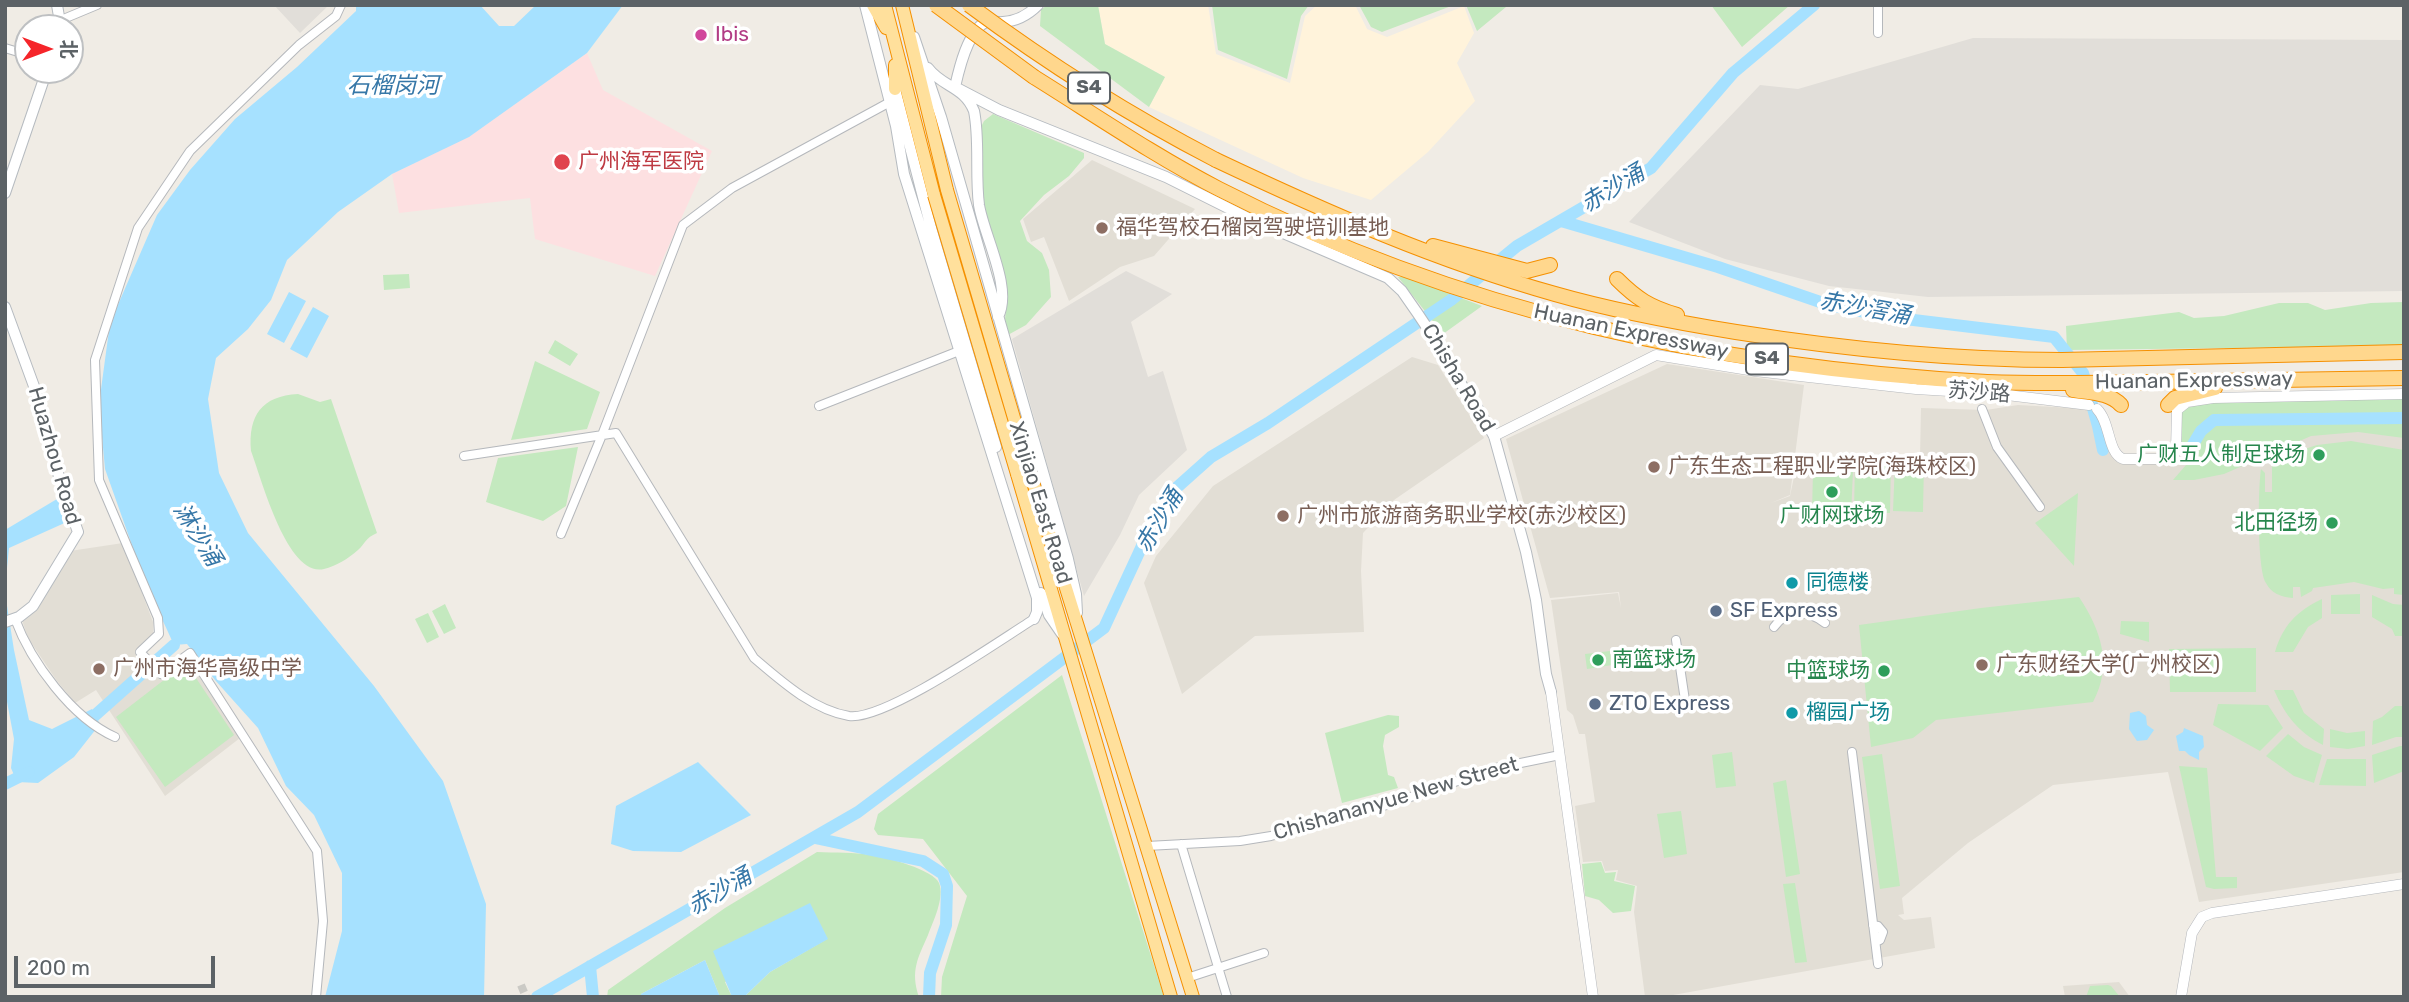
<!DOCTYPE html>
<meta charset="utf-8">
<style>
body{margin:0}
#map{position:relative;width:2409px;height:1002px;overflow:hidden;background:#f0ece5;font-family:Rubik,"Noto Sans SC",sans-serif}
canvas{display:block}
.frame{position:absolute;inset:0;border:7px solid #5c6266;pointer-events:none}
.north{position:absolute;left:14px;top:14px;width:70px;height:70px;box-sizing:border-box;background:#fff;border:2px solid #bec0c2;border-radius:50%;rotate:90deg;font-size:19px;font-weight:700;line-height:28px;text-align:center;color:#5c6266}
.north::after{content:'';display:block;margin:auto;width:24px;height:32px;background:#f5252a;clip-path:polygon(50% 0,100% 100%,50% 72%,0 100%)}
.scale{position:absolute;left:14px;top:956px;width:201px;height:32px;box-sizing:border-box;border:4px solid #5c6266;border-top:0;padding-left:9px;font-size:21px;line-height:24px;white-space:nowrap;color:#5c6266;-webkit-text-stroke:5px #fff;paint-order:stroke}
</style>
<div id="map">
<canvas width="2409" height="1002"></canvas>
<div class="frame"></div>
<div class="north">北</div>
<div class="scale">200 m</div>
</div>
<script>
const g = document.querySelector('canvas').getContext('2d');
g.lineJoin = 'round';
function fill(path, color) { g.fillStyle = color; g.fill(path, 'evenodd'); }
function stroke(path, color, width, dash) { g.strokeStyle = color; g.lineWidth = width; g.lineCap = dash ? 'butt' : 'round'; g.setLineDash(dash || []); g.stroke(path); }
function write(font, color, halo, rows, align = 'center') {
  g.font = font + ' Rubik,"Noto Sans SC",sans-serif'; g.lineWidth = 7; g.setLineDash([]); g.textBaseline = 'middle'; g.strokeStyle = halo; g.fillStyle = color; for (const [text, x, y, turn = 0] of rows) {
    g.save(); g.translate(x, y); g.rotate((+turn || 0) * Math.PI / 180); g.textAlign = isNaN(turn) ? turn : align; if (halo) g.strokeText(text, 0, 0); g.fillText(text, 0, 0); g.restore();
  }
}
fill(new Path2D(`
 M1098,5H1208L1216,54L1290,83L1305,16L1317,5H1355L1367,29L1387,37L1464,6L1474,33L1457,63L1475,101L1428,152L1371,200L1303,178L1149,107L1165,77L1105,44Z`), '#fff3db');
fill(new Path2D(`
 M274,5H329L300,33Z
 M1973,38L2404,40V291L1928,297L1829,286L1725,259L1629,222L1760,85L1798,89Z
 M1126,271L1172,294L1131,322L1148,377L1163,371L1187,450L1139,495L1120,535L1084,596L1012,339Z`), '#e1ded9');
fill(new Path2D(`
 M1092,160L1195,209L1154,256L1120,267L1069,301L1044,237L1031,242L1023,219Z
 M1412,357L1438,365L1484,438L1394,500L1363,533L1361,571L1364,632L1255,636L1182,694L1144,583L1156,556L1213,486Z
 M1667,364L1804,385L1790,495L1771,503L1790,496L1798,458L1920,459L1921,408L1986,410L2018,405L2091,409L2096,412L2115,458L2174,460L2178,413L2404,397V872L2199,902L2168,772L2053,785L1968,843L1902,898L1904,914L1898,915L1904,920L1931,917L1935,948L1662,997H1645L1634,912L1637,886L1616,880L1618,870L1605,871L1602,861L1583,862L1575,806L1595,802L1585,734H1579L1573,715L1567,710L1551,600L1618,593L1621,608L1619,592L1550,598L1506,439Z
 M123,543L153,622V633L136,651L159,679L187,658L240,738L165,796L96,690L75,703L57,681L28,638L22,620L70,551Z
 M2119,982L2130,997H2065L2063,986Z`), '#e2ded5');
fill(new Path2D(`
 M587,53L603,90L712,151L655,276L535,239L530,198L399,213L392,174L471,135Z`), '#fde0e1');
fill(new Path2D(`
 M1047,5H1098L1105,44L1165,77L1149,107L1040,26L1041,10Z
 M1212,5H1309L1301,16L1287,79L1218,50Z
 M1359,5H1454L1382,32L1371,27Z
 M1466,5H1506V7L1477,31Z
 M1711,5H1790L1742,47Z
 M993,114L1084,153V158L1069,176L1044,195L1020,221L1027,241L1042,253L1049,270L1051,297L1026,325L1006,336L1004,328L1006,310L983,207L980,129L984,121Z
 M409,274L410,288L384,290L383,275Z
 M1398,277H1406L1482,306L1443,334Z
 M2404,302V346L2067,350L2066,326L2179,312L2194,318L2224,316L2279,303H2308L2325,310L2371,303Z
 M555,340L578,354L570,366L548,353Z
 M535,361L600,392L587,429L511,440Z
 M298,394L320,402L331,399L377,533C365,538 366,543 358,550C348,559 336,566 324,569C287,578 261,477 251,451C248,415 262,396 298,394Z
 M2404,398V414L2220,415C2187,424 2198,441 2180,453L2181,410L2187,405L2213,401Z
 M2404,422V438L2358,432L2311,436L2224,474L2194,480H2173L2193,457L2198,440L2214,424Z
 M2351,441L2404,450V595L2394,594V588L2383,589L2354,582L2313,588L2312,591L2301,597L2300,587H2293V598C2281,597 2271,593 2266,583C2257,569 2258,487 2261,469L2265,473V492H2272V461H2283V456L2317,445Z
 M578,447L566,506L543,521L486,502L498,458Z
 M1855,461H1891L1890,513L1854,512Z
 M1895,462L1924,463L1923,512L1893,511Z
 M1813,470L1853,471L1851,515L1812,514Z
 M2078,493L2074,566L2035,523Z
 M2360,594V614H2331V595Z
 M2372,595L2393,604L2404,605V636H2395L2392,629L2372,617Z
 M2079,597C2101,630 2113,665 2093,702L1936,720L1913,738L1871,747L1859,625L1981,608Z
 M2322,599V618L2308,627L2293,652H2275C2283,625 2297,611 2322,599Z
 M445,604L456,628L444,634L432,611Z
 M428,613L439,637L427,643L415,619Z
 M2121,621L2149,622V642L2120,634Z
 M2256,648V692H2170L2169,649Z
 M1610,651L1612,665L1587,669L1585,654Z
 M186,663L234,735L165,787L116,717Z
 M1062,675L1164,997H941L942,977L967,896L923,839L878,835L874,829L878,814Z
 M2274,690H2293L2304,713L2324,729L2323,745C2298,732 2285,715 2274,690Z
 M2218,704L2268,705L2283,728L2260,751L2213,725Z
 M2395,706H2404V737H2396L2372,745L2373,721L2382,717Z
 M1388,715L1399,716V727L1385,735L1383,746L1388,775L1394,777L1398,788L1342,803L1325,733Z
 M2330,729L2347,733L2365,731V746L2348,749L2330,747Z
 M2288,734L2304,747L2322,755L2314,783L2294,776L2266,756Z
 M2400,746H2404V771L2374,783L2372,755Z
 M1732,752L1736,786L1716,788L1712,755Z
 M1882,754L1900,886L1880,889L1862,757Z
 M2327,759H2366V786L2319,785Z
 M2179,766L2207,768L2216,877H2237V888L2214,889L2206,887Z
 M1786,780L1800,874L1786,877L1773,783Z
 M1681,811L1687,854L1664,858L1657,814Z
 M817,852C835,853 854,852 871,855C886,857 934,870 939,883C945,897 933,922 928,935C918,958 910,971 919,997H744L770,972L827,939L725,982L732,997H720L705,960L641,994V997H607L608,990L725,908Z
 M1601,862L1605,873L1616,872L1614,881L1635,886L1631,911L1613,913L1599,900L1585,896L1582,864Z
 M1795,883L1807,962L1795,963L1783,884Z
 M2108,985L2111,986L2120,997H2086L2090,986Z`), '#c4e9bf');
fill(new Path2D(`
 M356,5H480L499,26H514L536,5H623L587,53L469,137L392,174L338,212L287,260L271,300L248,329L216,358L208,399L219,473L248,533L374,686L443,781L486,904L484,997H325L342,931V873L314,815L286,786L258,728L215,680L187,644L174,645L145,582L105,469L99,404L110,323L157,215L190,170L235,119L297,67L356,11Z
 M289,292L306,301L284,343L267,334Z
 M313,307L329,316L307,358L290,349Z
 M62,496L69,521L9,548L5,588V530Z
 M5,593L14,650L29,720L52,729L92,709L100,724L74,757L38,783L17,782L11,768L14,739L5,691Z
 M2139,711L2146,716L2147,725L2154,730L2147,740L2137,741L2129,729L2130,713Z
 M2184,728L2203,736L2204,747L2199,752V760L2189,755L2185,751H2179L2176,736L2183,732Z
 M698,762L751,815L681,852L633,851L611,844L616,806Z
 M810,903L828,939L770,972L744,997H732L713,951Z
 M705,960L720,997H641V994Z`), '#a6e1ff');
stroke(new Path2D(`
 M1561,221L1718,267L1829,305L1897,318L2054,337L2083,373L2098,426L2103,450
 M2189,451L2201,431L2214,420L2404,418
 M83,726L174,645
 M5,784L29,772
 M815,838L923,861L943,874L947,886L946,925L930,973L929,997
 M590,966L593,997
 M537,997L858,812L1104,628L1148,533L1174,490L1211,457L1268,423L1451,300L1517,246L1651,168L1733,73L1814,5`), '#a6e1ff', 12);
stroke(new Path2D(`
 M521,985L526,997`), '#cbcac5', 8, [8, 4]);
const minor = new Path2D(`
 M61,20L97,5
 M1878,33V5
 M5,48L28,55
 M819,406L959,351
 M1982,409L1997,447L2040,507
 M464,456L616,433L754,658C781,681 813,710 849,716C885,721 1000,640 1034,619
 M561,534L602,435L683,225L732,188L890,102
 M15,619C31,662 72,718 115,737
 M1774,627C1787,609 1808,610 1825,623
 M1676,640L1686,707
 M1852,752L1878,964
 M1181,844L1227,997
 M1147,846L1240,841L1271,836L1387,805L1496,768L1560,755
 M1873,925L1878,926L1883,932L1880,940L1876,942
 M1187,978L1264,953
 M316,997L323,921L317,851L190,653L161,674L140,652L159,634L158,618L99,480L95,360L138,228L190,151L299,45L336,16L341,5`);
const tertiary = new Path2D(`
 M2097,409C2111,423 2107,452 2123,459H2167L2174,456L2176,451L2177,410L2187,402L2213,398L2404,394
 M1494,436L1656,355L1755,371L1916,389L1999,394L2089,405
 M1551,692L1593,997
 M2181,997L2192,933L2202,917L2212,913L2404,884`);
const secondary = new Path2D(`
 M57,5L61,28
 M865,5L896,126L904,174L1037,598V612L1034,619
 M914,37L941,117L1068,559L1076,594L1077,613
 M928,68C942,87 964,86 974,111C980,140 975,174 979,205C984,236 1013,288 998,317
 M955,87L999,110L1166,177L1248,218L1388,278L1402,291L1418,314L1440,347L1450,368L1475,404L1494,436L1526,552L1536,600L1546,674L1551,692
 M955,87C959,69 968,30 986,22C992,20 998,23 1003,22C1018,21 1028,15 1038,5
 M895,89L931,228L996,447
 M5,193L47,70
 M5,307L35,389L61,484L78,532L33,606L19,617L5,622
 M1041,593L1049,615L1062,634`);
const trunk = new Path2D(`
 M873,5L886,28
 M885,5L934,195
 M902,5L947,190
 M895,65V89
 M1029,469L1193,997
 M1017,474L1171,997`);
const motorway = new Path2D(`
 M1034,77C1095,115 1155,156 1219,189C1459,312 1718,368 1987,382C2042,384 2097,383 2152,382C2236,381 2320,379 2404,378
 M1216,160C1326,212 1437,261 1555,294C1614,311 1674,322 1736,332C1843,349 1953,360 2062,360L2404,352
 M1433,246L1527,271L1550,265
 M1617,279C1637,299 1650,307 1677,315
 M2073,390C2090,393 2109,392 2121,405
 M2168,405L2175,398L2215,388`);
stroke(minor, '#b5b8bc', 10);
stroke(tertiary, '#b5b8bc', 11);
stroke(secondary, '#b6bbc0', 12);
stroke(trunk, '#f59000', 14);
stroke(motorway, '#f59000', 16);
stroke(minor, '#fff', 8);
stroke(tertiary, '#fff', 10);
stroke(secondary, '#fff', 10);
stroke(trunk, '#ffe09c', 12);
stroke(motorway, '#ffd78d', 14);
const trunkBridge = new Path2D(`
 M947,190L1029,469
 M934,195L1017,474`);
const motorwayBridge = new Path2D(`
 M936,5L1034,77
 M969,5C1047,63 1129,115 1216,160`);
stroke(trunkBridge, '#f59000', 14, []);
stroke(motorwayBridge, '#f59000', 16, []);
stroke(trunkBridge, '#ffe09c', 12);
stroke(motorwayBridge, '#ffd78d', 14);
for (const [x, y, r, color] of [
 [701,35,7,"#d1479c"],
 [562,162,9,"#e0444e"],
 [1102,228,7,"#8d6e63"],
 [2319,455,7,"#2e9e5b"],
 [1654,467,7,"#8d6e63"],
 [1832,492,7,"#2e9e5b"],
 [1283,516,7,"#8d6e63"],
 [2332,523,7,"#2e9e5b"],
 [1792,583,7,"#0f9aa8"],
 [1716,611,7,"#5c6f8a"],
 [1598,660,7,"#2e9e5b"],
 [1982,665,7,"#8d6e63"],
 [99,669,7,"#8d6e63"],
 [1884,671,7,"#2e9e5b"],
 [1595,704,7,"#5c6f8a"],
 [1792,713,7,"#0f9aa8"]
]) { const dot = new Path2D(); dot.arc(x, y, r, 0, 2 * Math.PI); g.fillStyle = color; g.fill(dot); stroke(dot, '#fff', 2.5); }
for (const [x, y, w] of [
 [1089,88,42],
 [1767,359,42]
]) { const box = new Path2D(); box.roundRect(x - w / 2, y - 15.5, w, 31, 5); g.fillStyle = '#fff'; g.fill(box); stroke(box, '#5c6266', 2); }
write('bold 19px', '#5c6266', null, [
 ["S4",1089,88],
 ["S4",1767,359]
]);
write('21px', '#b23c85', '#fff', [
 ["Ibis",715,35]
], 'left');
write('21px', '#be3a42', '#fff', [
 ["广州海军医院",578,162]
], 'left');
write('21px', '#785e54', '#fff', [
 ["福华驾校石榴岗驾驶培训基地",1116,228],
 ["广东生态工程职业学院(海珠校区)",1668,467],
 ["广州市旅游商务职业学校(赤沙校区)",1297,516],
 ["广东财经大学(广州校区)",1996,665],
 ["广州市海华高级中学",113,669]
], 'left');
write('21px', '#5c6266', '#fff', [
 ["Huanan Expressway",1631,332,12],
 ["Chisha Road",1458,378,59],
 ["Huanan Expressway",2194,381,-1],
 ["苏沙路",1979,393,4],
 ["Huazhou Road",54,456,74],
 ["Xinjiao East Road",1040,503,73],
 ["Chishananyue New Street",1396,799,-16]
]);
write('21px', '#27864d', '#fff', [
 ["广财五人制足球场",2305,455],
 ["广财网球场",1832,516,"center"],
 ["北田径场",2318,523],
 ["南篮球场",1612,660,"left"],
 ["中篮球场",1870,671]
], 'right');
write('21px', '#0d838f', '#fff', [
 ["同德楼",1806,583],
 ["榴园广场",1806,713]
], 'left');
write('21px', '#4e5e75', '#fff', [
 ["SF Express",1730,611],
 ["ZTO Express",1609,704]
], 'left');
write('italic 23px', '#3677a7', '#fff', [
 ["石榴岗河",393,86],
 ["赤沙涌",1613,189,-31],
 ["赤沙滘涌",1865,309,10],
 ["赤沙涌",1160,521,-59],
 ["淋沙涌",197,535,58],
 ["赤沙涌",720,892,-30]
]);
</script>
